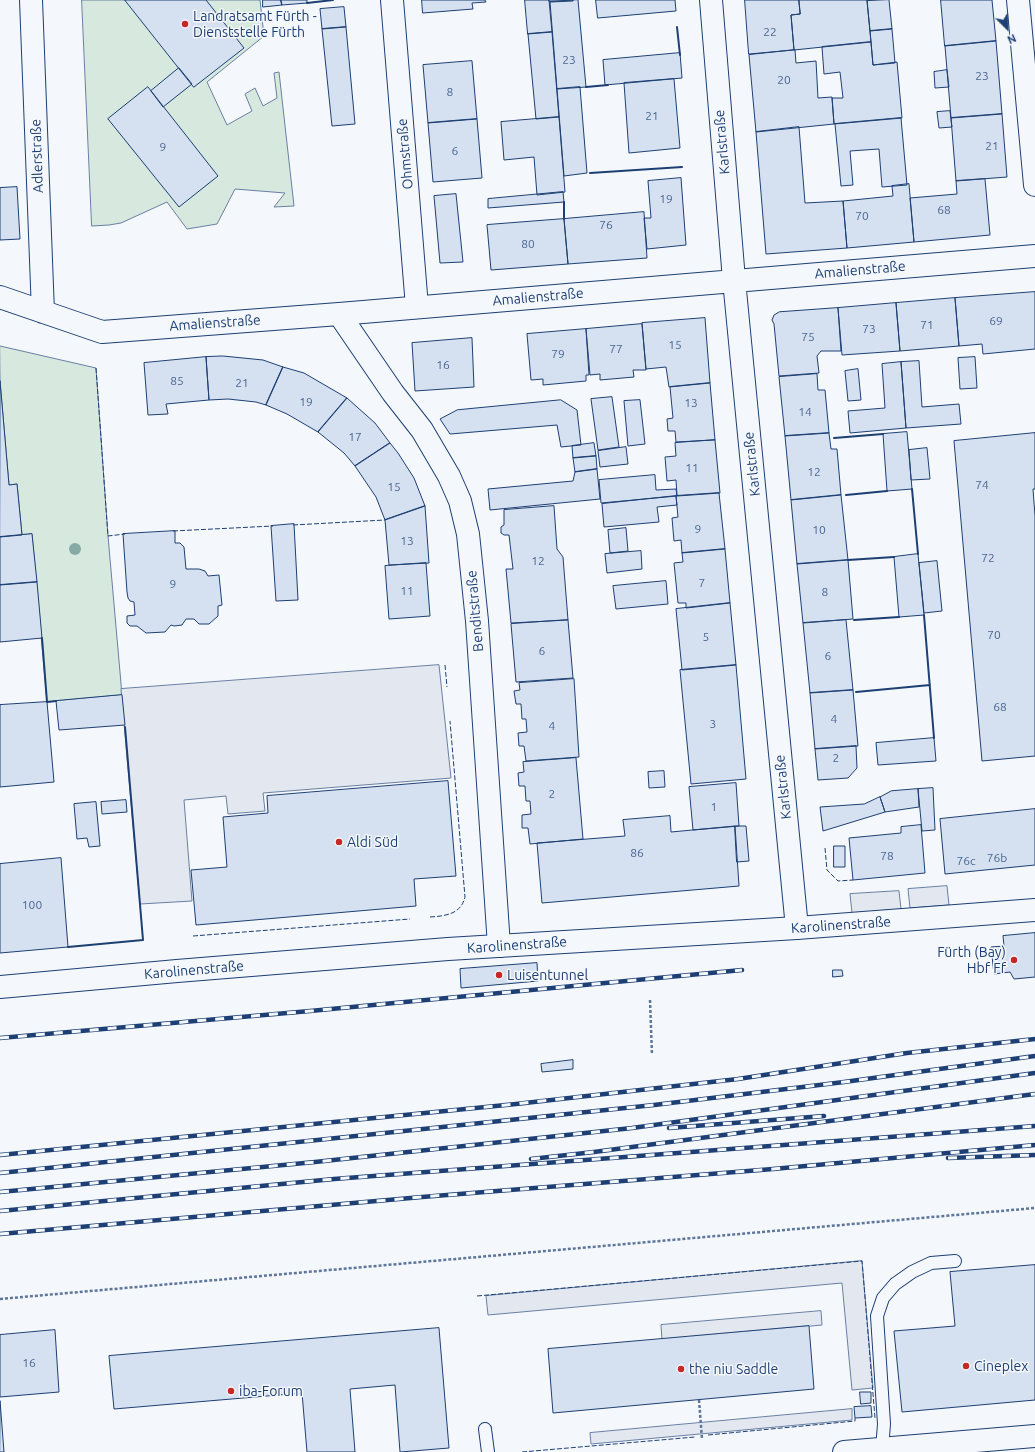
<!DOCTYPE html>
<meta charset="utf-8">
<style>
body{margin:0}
#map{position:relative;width:1035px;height:1452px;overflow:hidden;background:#f4f7fb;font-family:Ubuntu,sans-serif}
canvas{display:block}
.north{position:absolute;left:987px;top:8px;width:40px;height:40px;-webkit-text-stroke:3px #f4f7fb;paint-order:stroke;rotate:156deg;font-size:11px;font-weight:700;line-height:16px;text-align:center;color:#1d3f73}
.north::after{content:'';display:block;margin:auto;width:14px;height:18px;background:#1d3f73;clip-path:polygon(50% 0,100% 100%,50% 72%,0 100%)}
</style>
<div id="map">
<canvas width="1035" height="1452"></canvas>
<div class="north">N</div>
</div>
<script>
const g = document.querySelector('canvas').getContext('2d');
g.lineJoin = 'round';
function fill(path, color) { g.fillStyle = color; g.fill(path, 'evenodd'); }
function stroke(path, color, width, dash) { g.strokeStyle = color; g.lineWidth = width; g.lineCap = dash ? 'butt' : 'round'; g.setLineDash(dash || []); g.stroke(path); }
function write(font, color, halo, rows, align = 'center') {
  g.font = font + ' Ubuntu,sans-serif'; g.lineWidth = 3; g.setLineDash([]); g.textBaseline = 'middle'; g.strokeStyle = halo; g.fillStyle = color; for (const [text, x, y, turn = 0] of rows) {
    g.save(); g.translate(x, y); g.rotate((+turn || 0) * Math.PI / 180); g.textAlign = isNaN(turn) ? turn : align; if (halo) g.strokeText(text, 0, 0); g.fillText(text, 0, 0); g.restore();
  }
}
const green = new Path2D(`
 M82,0H260L264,36L207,82L227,125L252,111L245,94L255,88L263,106L277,98L274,73L279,72L294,206L274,207L285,193L235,189L217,224L187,229L167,202L121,223L109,225L92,226Z
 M0,346L96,368L108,536L122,695L47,702L32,534L22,535L17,484L9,485L0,381Z`);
fill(green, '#d7e8df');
stroke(green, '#687fa3', 1);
const parking = new Path2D(`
 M439,665L451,778L263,793L265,811L228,814L226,796L184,800L192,901L140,904L121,689Z
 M947,886L949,905L910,908L908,889Z
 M899,891L901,909L852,913L850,894Z
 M862,1261L873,1388L852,1390L842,1283L488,1315L486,1296Z
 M821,1311L822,1325L662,1340L661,1325Z
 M852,1409V1420L591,1444L590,1433Z`);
fill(parking, '#e3e8f0');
stroke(parking, '#687fa3', 1);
const building = new Path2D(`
 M125,0H206L244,48L194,87Z
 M263,0H281L282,5L263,7Z
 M281,0H307V3L282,5Z
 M422,0H485L486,2L472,3L473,9L423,13Z
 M525,0H549L552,32L528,34Z
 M549,0H573V1L550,2Z
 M578,0L586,87L557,89L550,2Z
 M596,0H675L676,11L598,18Z
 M745,0H799L800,14L791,15L794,50L749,54Z
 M799,0H867L871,42L794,50L791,15L800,14Z
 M889,0L892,29L870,31L867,1Z
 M941,0H992L996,41L945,46Z
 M344,7L346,27L322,29L320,9Z
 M346,27L355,124L332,126L322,29Z
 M892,29L895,63L873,65L870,31Z
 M552,32L559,117L536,119L528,34Z
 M996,41L1002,114L951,118L945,46Z
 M871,42L873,65L897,62L902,118L834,124L832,98H843L840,72L824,74L822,47Z
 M795,50L796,63L816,61L818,98L832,97L834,124L756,132L749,55Z
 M680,53L682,78L605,85L603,60Z
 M472,61L477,119L428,123L423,65Z
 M179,68L192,84L163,107L151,91Z
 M947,70L949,87L935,88L934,72Z
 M674,79L680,148L629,153L624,83Z
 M148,87L218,176L179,207L108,119Z
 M580,87L587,173L564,176L557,89Z
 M950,111L952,127L939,128L937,112Z
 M1002,114L1007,177L956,181L951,118Z
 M559,117L565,192L537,195L534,157L504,160L501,122Z
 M901,118L907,185L882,187L879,149L850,151L853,185L841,186L835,124Z
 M477,119L482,178L433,182L428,123Z
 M799,127L805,203L843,201L847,248L766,254L756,132Z
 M681,178L686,245L647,249L644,218H651L648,181Z
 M985,179L990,235L914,242L910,198L957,194L956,181Z
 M909,184L914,242L847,248L843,201L893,196L892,186Z
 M17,187L20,239L0,240V188Z
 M563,192L564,202L488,208V199Z
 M456,194L463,262L440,263L434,196Z
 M644,212L647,258L568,264L564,219Z
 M564,219L568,264L491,270L487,225Z
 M1035,292V349L983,354L982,344L959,346L955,298Z
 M955,298L959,346L900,351L896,303Z
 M896,303L900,351L842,355L838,308Z
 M838,308L841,351H821L817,356L819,373L779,376L774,324L772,320L774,315L779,312Z
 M705,318L710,383L669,387L666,367L646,369L642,323Z
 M642,324L646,370H633L634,377L600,380V374L590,375L586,329Z
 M586,329L589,375H586V381L543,385V379L531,380L527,334Z
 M472,338L474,387L415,391L412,343Z
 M223,356L263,360L283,367L266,405L256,402L228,399L209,400L206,357Z
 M206,357L209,400L166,404L168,414L148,415L144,363Z
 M975,357L977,388L960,389L958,358Z
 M919,361L922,407L959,404L961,424L906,428L901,362Z
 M901,362L906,428L850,433L848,411L885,408L882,364Z
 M283,367L304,373L347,398L318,432L287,414L266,405Z
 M858,369L861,400L848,401L845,371Z
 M817,374L818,390H825L829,433L785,436L779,377Z
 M0,381L9,485L17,484L22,535L0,537Z
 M710,383L715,440L676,442L675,431H668L667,419L673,418L670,387Z
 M612,397L619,447L598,450L591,399Z
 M347,398L375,423L390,443L355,466L344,453L318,432Z
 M561,400L577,410L581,445L561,447L557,425L450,434L440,419L457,410Z
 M640,400L645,444L628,446L624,401Z
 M907,432L912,489L887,491L883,434Z
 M829,433L831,449H837L841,495L791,500L785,436Z
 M1035,433V489H1033L1035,516V756L982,761L954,441Z
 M715,440L720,493L677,496L676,480L667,481L665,457L676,456L675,443Z
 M390,443L398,453L414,478L425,506L385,520L376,497L355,466Z
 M594,443L596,456L573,458L572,446Z
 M626,447L628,464L600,467L598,451Z
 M927,448L930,479L911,480L909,450Z
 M596,456L597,469L575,472L573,458Z
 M597,469L600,499L490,510L488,489L573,481L575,472Z
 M655,475L656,490L676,489L677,496L601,503L599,480Z
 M719,493L725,549L682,553L681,540L674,541L672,518L678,517L676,496Z
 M841,495L848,560L797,564L791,500Z
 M676,496L677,505L657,507L659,522L604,527L602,504Z
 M425,506L429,563L389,565L385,520Z
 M554,506L557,549L563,557L568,620L511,623L506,569H513L509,535H504L501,533V527L504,525V510Z
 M294,524L298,600L276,601L271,526Z
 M626,528L628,551L610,553L608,530Z
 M175,531V543H180L184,547L186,569H199L205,571L208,576L219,575L222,605L218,606V616L209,624H199L194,619H186L182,625L174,626L171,625L165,632L146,633L137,626H130L127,623V616L135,615L134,602L130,601L128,598L127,592L123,534Z
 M32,534L37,582L0,585V537Z
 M725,549L730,603L686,608V603H678L674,563L683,562L682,553Z
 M641,551L642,569L607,573L605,554Z
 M918,554L924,615L899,617L894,557Z
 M848,560L853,619L803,623L797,564Z
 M937,561L942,611L924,613L919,563Z
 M426,563L430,616L389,619L385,566Z
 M666,581L668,604L616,609L613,586Z
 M37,582L42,638L0,642V585Z
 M730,603L736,665L682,670L676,609Z
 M568,620L573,678L516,682L511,624Z
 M846,620L853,690L810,693L803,623Z
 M736,665L746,779L691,784L680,670Z
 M574,679L579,757L526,761L524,746H519L518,733L527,732L526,719H522L521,704H516L514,691L520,690L519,683Z
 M853,690L858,746L815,749L810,693Z
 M122,695L125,725L59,730L56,701Z
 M47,702L54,782L0,787V705Z
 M934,738L936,761L878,765L876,743Z
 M856,746L857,768L848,778L818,780L815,749Z
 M576,758L583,839L530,844L528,828H522V815L531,814L530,801H526L525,786H519L518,773L524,772L523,762Z
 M664,771L665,787L649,788L648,772Z
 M448,781L456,876L414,879L416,906L196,925L191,870L227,867L223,817L268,813L267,796Z
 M736,783L739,826L693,830L689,787Z
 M933,788L935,830L922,831L918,789Z
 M918,789L919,807L885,812L880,797L891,791Z
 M880,797L885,812L823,831L820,807L864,804Z
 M126,800L127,812L102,814L101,802Z
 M96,802L100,846L89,847L87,838L77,839L74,804Z
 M1035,809V865L945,874L940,819Z
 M670,816L671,832L735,826L739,886L542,903L537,843L625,836L623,820Z
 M921,825L925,873L853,880L849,838L901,833V827Z
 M735,826H746L749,861L737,862Z
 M834,846H845V867H834Z
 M61,858L68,947L0,953V864Z
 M1035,933V977L1014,979L1010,972L994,974L991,947L1004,946L1003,936Z
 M537,963L538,981L461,988L460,969Z
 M833,970H842L843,976L833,977Z
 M573,1060V1069L542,1072L541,1064Z
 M1035,1265V1400L902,1412L894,1331L955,1326L950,1272Z
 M809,1326L814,1389L553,1413L548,1349Z
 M439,1328L449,1448L400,1452L395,1385L350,1389L355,1452H307L302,1393L114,1409L109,1356Z
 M55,1330L59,1392L0,1397V1335Z
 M860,1392H871V1403L861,1404Z
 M0,1401L4,1452H0Z
 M871,1406L872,1417L855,1418L854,1407Z`);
fill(building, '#d5e0f0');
stroke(building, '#1d3f73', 1);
const lane = new Path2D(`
 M485,1429L488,1452
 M882,1449L884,1424L877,1316L883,1298L895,1284L912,1272L931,1263L955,1261`);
const street = new Path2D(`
 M31,0L43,312
 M392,0L417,307
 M711,0L734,280L797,928
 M1018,0L1035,185
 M0,297L102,332L339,314L1035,256
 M339,314L393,393L422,430L449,476L460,501L468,534L477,621L499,946`);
const secondary = new Path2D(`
 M0,987L177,971L448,949L797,928L1035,910`);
const primary = new Path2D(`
 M844,1452L1035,1436`);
stroke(lane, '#1d3f73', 14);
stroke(street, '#1d3f73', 24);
stroke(secondary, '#1d3f73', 24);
stroke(primary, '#1d3f73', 24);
stroke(new Path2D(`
 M650,1000L652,1055
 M0,1299L1035,1208
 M699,1400L702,1439`), '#5e769c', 2.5, [3, 2]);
stroke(lane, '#f4f7fb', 12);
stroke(street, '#f4f7fb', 22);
stroke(secondary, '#f4f7fb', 22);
stroke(primary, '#f4f7fb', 22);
const rail = new Path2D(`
 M0,1038L310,1011L742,970
 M669,1128L824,1116
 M0,1155L516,1104L738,1079L907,1053L1035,1039
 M948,1158L1035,1155
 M531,1159L594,1152L1035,1094
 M0,1173L654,1105L844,1082L1035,1056
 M0,1192L315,1162L632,1128L1035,1073
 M0,1211L334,1179L1035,1126
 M0,1234L422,1197L773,1169L1035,1145`);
stroke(rail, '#1d3f73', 4.5);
stroke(rail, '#f4f7fb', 3, [9]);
stroke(new Path2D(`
 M96,368L108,536L125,534
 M293,525L385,520
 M173,531L273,526
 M445,665L447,687
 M825,848L827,870L838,881L853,880
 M430,917C446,916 461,914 465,897L450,721
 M193,936L410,919
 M477,1296L862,1261L875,1418
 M708,1435L855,1421V1418
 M522,1452L695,1437`), '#1d3f73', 1, [5, 2]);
stroke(new Path2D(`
 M307,3L333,0
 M677,27L680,55
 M586,87L608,85
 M590,173L682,167
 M564,202V219
 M834,438L883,434
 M912,489L918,554
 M846,495L887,491
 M848,560L894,557
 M924,615L934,738
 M854,620L899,617
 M42,638L47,702L56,701
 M856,692L930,685
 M68,947L143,940L125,727`), '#1d3f73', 2);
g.fillStyle = '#86aba6';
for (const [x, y] of [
 [75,549]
]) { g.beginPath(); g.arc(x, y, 6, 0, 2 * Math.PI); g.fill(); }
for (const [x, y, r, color] of [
 [185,24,4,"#c62828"],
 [339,842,4,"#c62828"],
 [1014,960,4,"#c62828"],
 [499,975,4,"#c62828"],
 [966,1366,4,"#c62828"],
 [681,1369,4,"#c62828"],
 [231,1391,4,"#c62828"]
]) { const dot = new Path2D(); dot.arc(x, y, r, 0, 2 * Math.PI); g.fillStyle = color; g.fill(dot); stroke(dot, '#f4f7fb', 1.5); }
write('12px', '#4b6792', null, [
 ["22",770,32],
 ["23",569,60],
 ["23",982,76],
 ["20",784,80],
 ["8",450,92],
 ["21",652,116],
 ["21",992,146],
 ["9",163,147],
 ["6",455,151],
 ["19",666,199],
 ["68",944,210],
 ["70",862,216],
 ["76",606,225],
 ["80",528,244],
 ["69",996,321],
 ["71",927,325],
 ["73",869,329],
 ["75",808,337],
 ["15",675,345],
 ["77",616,349],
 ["79",558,354],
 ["16",443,365],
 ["85",177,381],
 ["21",242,383],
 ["19",306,402],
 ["13",691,403],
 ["14",805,412],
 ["17",355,437],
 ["11",692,468],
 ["12",814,472],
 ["74",982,485],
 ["15",394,487],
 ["9",698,529],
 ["10",819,530],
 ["13",407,541],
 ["72",988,558],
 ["12",538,561],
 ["7",702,583],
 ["9",173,584],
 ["11",407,591],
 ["8",825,592],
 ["70",994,635],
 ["5",706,637],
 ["6",542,651],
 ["6",828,656],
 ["68",1000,707],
 ["4",834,719],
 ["3",713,724],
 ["4",552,726],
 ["2",836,758],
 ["2",552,794],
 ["1",714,807],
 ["86",637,853],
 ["78",887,856],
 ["76b",997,858],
 ["76c",966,861],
 ["100",32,905],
 ["16",29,1363]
]);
write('14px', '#1d3f73', '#f4f7fb', [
 ["Landratsamt Fürth -",193,16],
 ["Dienststelle Fürth",193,32],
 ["Aldi Süd",347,842],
 ["Fürth (Bay)",1006,952,"right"],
 ["Hbf Ff",1006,968,"right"],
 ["Luisentunnel",507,975],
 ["Cineplex",974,1366],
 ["the niu Saddle",689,1369],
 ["iba-Forum",239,1391]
], 'left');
write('14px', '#1d3f73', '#f4f7fb', [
 ["Karlstraße",722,142,-95],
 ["Ohmstraße",405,154,-95],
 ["Adlerstraße",37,156,-92],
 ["Amalienstraße",860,270,-5],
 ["Amalienstraße",538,297,-5],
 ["Amalienstraße",215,323,-4],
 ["Karlstraße",752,464,-96],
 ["Benditstraße",475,611,-95],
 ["Karlstraße",783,787,-96],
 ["Karolinenstraße",841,925,-4],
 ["Karolinenstraße",517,945,-4],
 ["Karolinenstraße",194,970,-5]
]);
</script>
